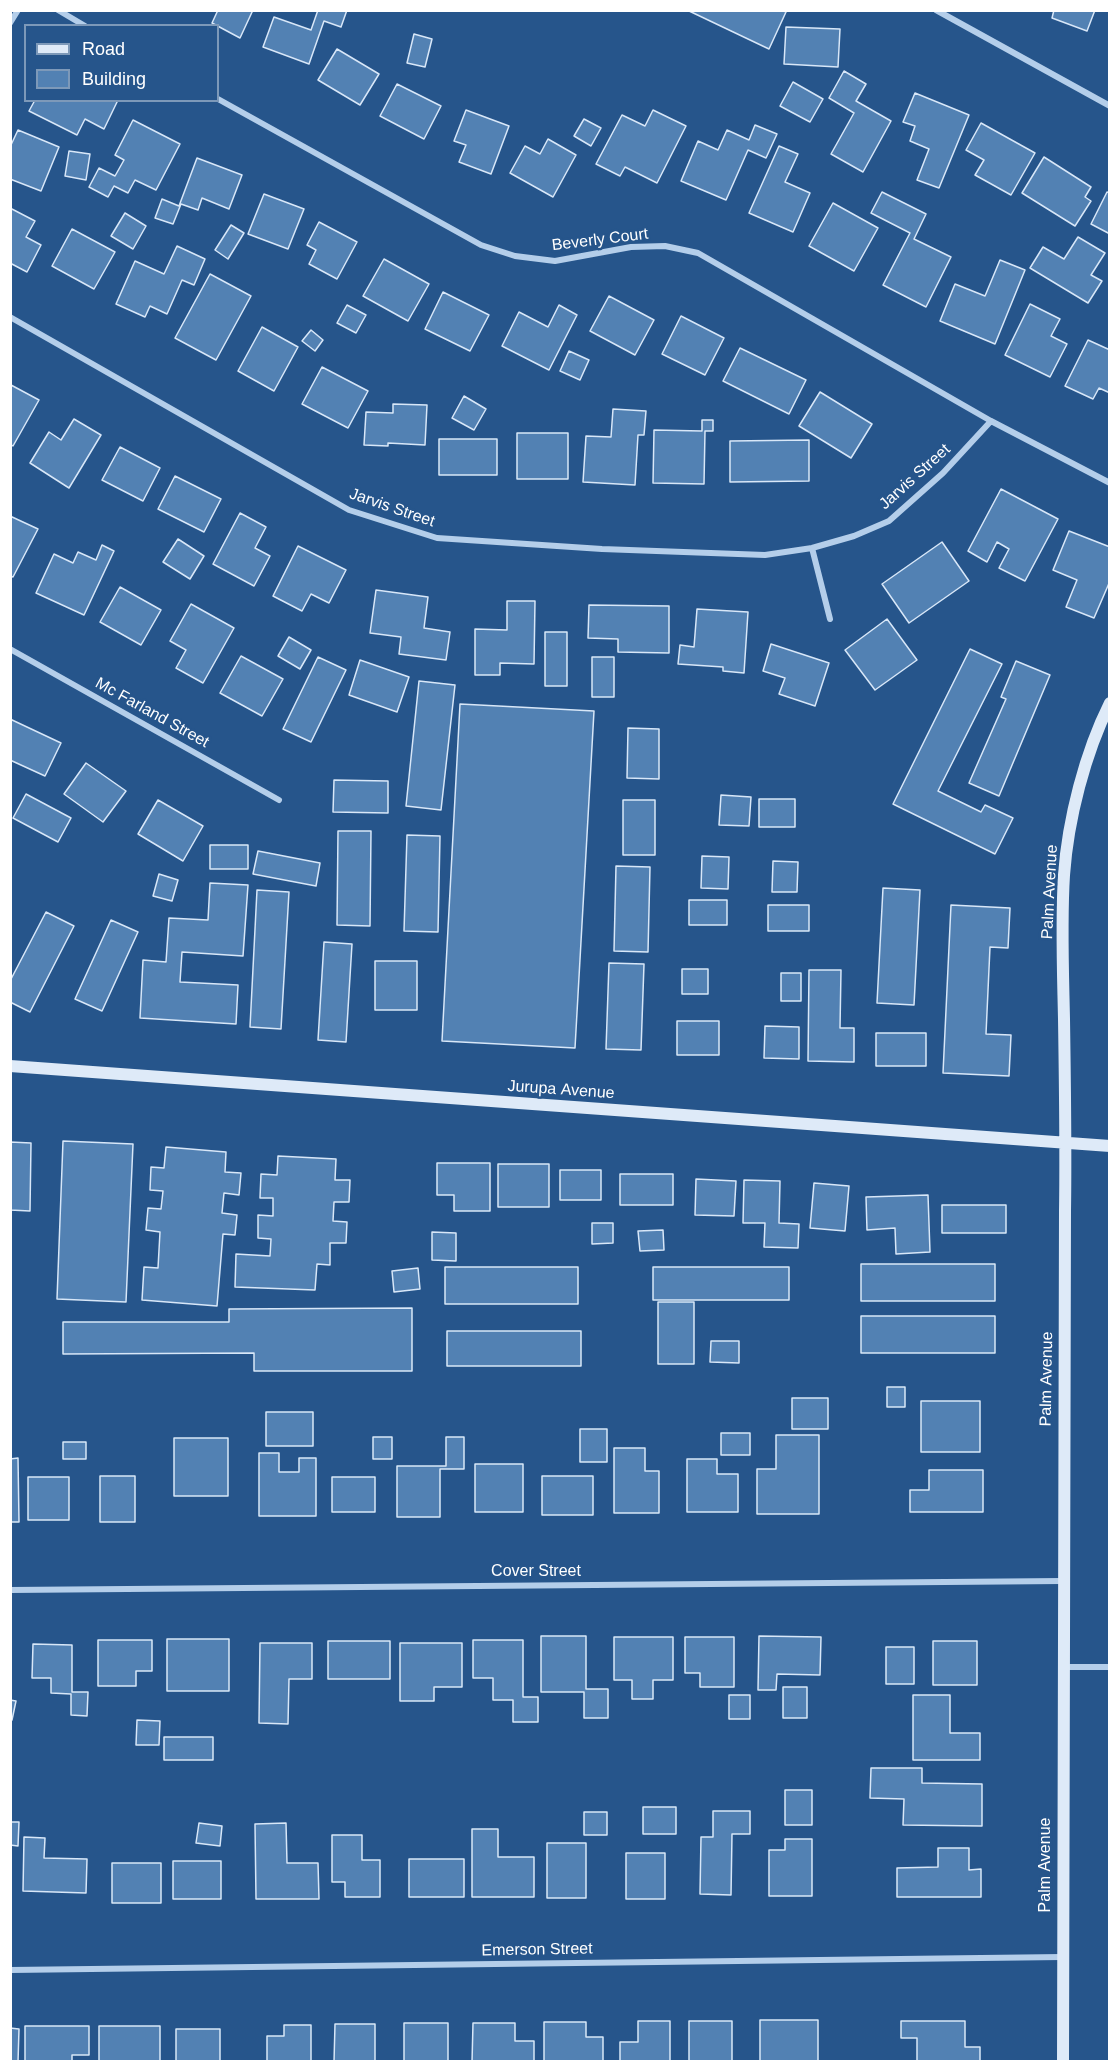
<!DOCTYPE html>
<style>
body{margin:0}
#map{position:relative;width:1120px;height:2072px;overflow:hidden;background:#26558b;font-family:Arial,sans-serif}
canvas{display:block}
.frame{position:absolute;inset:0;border:12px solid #fff;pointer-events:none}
.legend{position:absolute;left:24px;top:24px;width:195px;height:78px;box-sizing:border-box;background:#26558b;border:2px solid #7d99b9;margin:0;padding:8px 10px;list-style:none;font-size:18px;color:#fff}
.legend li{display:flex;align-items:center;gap:12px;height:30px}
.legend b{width:30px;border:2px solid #7d99b9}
</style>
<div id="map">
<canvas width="1120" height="2072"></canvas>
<div class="frame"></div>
<ul class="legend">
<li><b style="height:8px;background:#deeaf8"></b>Road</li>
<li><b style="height:16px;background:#5281b3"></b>Building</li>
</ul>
</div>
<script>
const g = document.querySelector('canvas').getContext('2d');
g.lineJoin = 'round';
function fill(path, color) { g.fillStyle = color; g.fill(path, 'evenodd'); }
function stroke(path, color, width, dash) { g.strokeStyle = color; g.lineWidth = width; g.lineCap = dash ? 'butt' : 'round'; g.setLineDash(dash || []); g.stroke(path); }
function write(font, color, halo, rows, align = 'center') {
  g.font = font + ' Arial,sans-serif'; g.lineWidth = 5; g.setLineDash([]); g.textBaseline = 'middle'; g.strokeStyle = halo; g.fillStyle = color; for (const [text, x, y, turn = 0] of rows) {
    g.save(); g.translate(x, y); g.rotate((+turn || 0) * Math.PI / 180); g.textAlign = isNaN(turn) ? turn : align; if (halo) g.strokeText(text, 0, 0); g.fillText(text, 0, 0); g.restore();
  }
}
const building = new Path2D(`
 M218,10H253L240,38L212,23Z
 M318,10H347L341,27L324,21L309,64L263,47L274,17L311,30Z
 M687,10H782L786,12L769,49Z
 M1054,10H1095L1087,31L1052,18Z
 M786,27L840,29L838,67L784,64Z
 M414,34L432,39L425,67L407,63Z
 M337,49L379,74L360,105L318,80Z
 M844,71L866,84L856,101L891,121L863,172L831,154L854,113L829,98Z
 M793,82L823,99L810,122L780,106Z
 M397,84L441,106L424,139L380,116Z
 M915,93L969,115L939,188L917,180L929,149L910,141L915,126L903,122Z
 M35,100H118L104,129L85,119L77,135L29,111Z
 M466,110L509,126L491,174L459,162L466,145L454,141Z
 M653,110L686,126L657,183L625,167L620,176L596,164L622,115L645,126Z
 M584,119L601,128L591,146L574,136Z
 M133,120L180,144L156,190L135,180L128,193L114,186L108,197L89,187L99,168L115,176L124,160L115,155Z
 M981,123L1035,153L1011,195L975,175L984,160L966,150Z
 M755,125L777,134L766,158L748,150L726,200L681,181L698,141L718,150L727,130L749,140Z
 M18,130L59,147L41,191L10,179V147Z
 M548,139L576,155L553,197L510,173L525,146L540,154Z
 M779,146L798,154L785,182L810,193L793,232L749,213Z
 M69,151L90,154L86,180L65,176Z
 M1044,157L1091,187L1085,197L1091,201L1075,226L1022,193Z
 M197,158L242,175L229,209L202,198L198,210L181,204L173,224L155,218L162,199L179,206Z
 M882,192L926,214L914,239L951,257L926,307L883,285L910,233L871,213Z
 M1107,192L1110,193V234L1091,224Z
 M264,194L304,209L288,249L248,234Z
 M833,203L878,228L854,271L809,246Z
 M10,208L35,221L26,237L41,245L27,272L10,263Z
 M125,213L146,226L133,249L111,236Z
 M319,222L357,242L337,279L309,264L316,250L307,245Z
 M231,225L244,233L228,259L215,250Z
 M72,229L115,252L94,289L52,266Z
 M1078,237L1105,253L1091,275L1102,281L1088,303L1030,268L1043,247L1064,259Z
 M177,246L205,259L194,285L182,280L167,314L150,306L145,317L116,304L135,261L164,274Z
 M384,259L429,284L408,321L363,296Z
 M1000,260L1025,270L995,344L940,321L955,284L985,296Z
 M210,274L251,296L216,360L175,338Z
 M443,292L489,315L470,351L425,329Z
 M609,296L654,320L635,355L590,331Z
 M1030,304L1060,319L1051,336L1067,344L1050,377L1005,355Z
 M347,305L366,315L356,333L337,323Z
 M559,305L577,315L549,370L502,346L519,312L548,327Z
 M681,316L724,338L705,375L662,354Z
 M262,327L298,347L274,391L238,371Z
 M311,330L323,340L315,351L302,341Z
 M1088,340L1110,350V393L1099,388L1093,399L1065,386Z
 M740,348L806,380L789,414L723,381Z
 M569,351L589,360L580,380L560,371Z
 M322,367L368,391L348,428L302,404Z
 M11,385L39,400L13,446L10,444Z
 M820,392L872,424L851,458L799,426Z
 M464,396L486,409L474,430L452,418Z
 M393,404L427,405L425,445L388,443V446L364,445L366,412L393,413Z
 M613,409L646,411L644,435H638L635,485L583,482L586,436L611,437Z
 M74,419L101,435L69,488L30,463L49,432L61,440Z
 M702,420H713V431H705L704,484L653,483L654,430L702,431Z
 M517,433H568V479H517Z
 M439,439H497V475H439Z
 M809,440V481L730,482V441Z
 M120,447L160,468L143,501L102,480Z
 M175,476L221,499L204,532L158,509Z
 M1001,489L1058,519L1025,581L999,568L1009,549L997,542L987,562L968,551Z
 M240,513L266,527L255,548L270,556L254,586L213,564Z
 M10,516L38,529L13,577L10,576Z
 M1069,531L1110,547V581L1094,618L1066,607L1077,580L1053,570Z
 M178,539L204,556L190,579L163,562Z
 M942,542L969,581L909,623L882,584Z
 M102,545L114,551L84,615L36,593L54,554L73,563L78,552L96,560Z
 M298,546L346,570L329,603L311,594L302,611L273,596Z
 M120,587L161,610L141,645L100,622Z
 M376,590L428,597L424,628L450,632L446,660L399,654L401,637L370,633Z
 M507,601H535L534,664L500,663V675H475V629L507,630Z
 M191,604L234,628L203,683L176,668L186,650L170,641Z
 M589,605L669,606V653L618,652V639L588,638Z
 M697,609L748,612L744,673L723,671V667L678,664L680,645L694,647Z
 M887,619L917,660L875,690L845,650Z
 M545,632H567V686H545Z
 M289,637L311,650L300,669L278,656Z
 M771,644L829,663L815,706L779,694L785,678L763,671Z
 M970,649L1002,664L938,791L981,812L985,805L1013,818L995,854L893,804Z
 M241,656L283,679L262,716L220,693Z
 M318,657L346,670L311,742L283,729Z
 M592,657H614V697H592Z
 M360,660L409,677L397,712L349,695Z
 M1016,661L1050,675L999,796L969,783L1006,699L1001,697Z
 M419,681L455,685L441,810L406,806Z
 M460,704L594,711L575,1048L442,1041Z
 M10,719L61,743L45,776L10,760Z
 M628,728L659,729V779L627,778Z
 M86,763L126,791L103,822L64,794Z
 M334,780L388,781V813L333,812Z
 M26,794L71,818L58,842L13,818Z
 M721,795L751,797L749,826L719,825Z
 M759,799H795V827H759Z
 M158,800L203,826L183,861L138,834Z
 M623,800H655V855H623Z
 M338,831H371L370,926L337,925Z
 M407,835L440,836L438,932L404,931Z
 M210,845H248V869H210Z
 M258,851L320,863L316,886L253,874Z
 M702,856L729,857L728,889L701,888Z
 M773,861L798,862L797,892H772Z
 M616,866L650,867L648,952L614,951Z
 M159,874L178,880L172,901L153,896Z
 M210,883L248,885L243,956L182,952L180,982L238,985L236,1024L140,1018L143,960L166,962L169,918L208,920Z
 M883,888L920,890L914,1005L877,1003Z
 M257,890L289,892L281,1029L250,1027Z
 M689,900H727V925H689Z
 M768,905H809V931H768Z
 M951,905L1010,908L1008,948L990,947L986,1034L1011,1035L1009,1076L943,1073Z
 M46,912L74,926L30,1012L10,1002V981Z
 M111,920L138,932L102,1011L75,999Z
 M324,942L352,944L346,1042L318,1040Z
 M375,961H417V1010H375Z
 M609,963L644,964L641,1050L606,1049Z
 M682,969H708V994H682Z
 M809,970H841L840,1028H854V1062L808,1061Z
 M781,973H801V1001H781Z
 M677,1021H719V1055H677Z
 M765,1026L799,1027V1059L764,1058Z
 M876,1033H926V1066H876Z
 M63,1141L133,1144L126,1302L57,1299Z
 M10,1142L31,1143L30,1211L10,1210Z
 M166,1147L226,1152L225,1172L241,1173L239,1195L224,1193L222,1213L237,1215L235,1235L223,1234L217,1306L142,1300L144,1267L158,1268L160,1232L146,1230L148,1208L161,1209L163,1191L150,1190L151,1167L164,1168Z
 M278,1156L336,1159L335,1180H350L349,1202H334L333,1221L347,1222L346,1243H330V1265L317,1264L315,1290L235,1287L236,1254L270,1256L271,1239L258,1238V1215L273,1216V1198H260L261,1174L277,1175Z
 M437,1163H490V1211H454V1195H437Z
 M498,1164H549V1207H498Z
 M560,1170H601V1200H560Z
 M620,1174H673V1205H620Z
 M696,1179L736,1181L734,1216L695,1215Z
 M744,1180L780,1181L779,1223L799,1224L798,1248L764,1247L765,1223H743Z
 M814,1183L849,1186L845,1231L810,1228Z
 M928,1195L930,1252L896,1254L895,1228L867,1230L866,1197Z
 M942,1205H1006V1233H942Z
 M592,1223H613V1243L592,1244Z
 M663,1230L664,1250L640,1251L638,1231Z
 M432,1232L456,1233V1261L432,1260Z
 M861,1264H995V1301H861Z
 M445,1267H578V1304H445Z
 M653,1267H789V1300H653Z
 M418,1268L420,1289L394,1292L392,1271Z
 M658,1302H694V1364H658Z
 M412,1308V1371H254V1353L63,1354V1322H229V1309Z
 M861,1316H995V1353H861Z
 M447,1331H581V1366H447Z
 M711,1341H739V1363L710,1362Z
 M887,1387H905V1407H887Z
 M792,1398H828V1429H792Z
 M921,1401H980V1452H921Z
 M266,1412H313V1446H266Z
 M580,1429H607V1462H580Z
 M721,1433H750V1455H721Z
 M776,1435H819V1514H757V1469H776Z
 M373,1437H392V1459H373Z
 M446,1437H464V1469H440V1517H397V1466H446Z
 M174,1438H228V1496H174Z
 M63,1442H86V1459H63Z
 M614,1448H645V1471H659V1513H614Z
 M259,1453H279V1472H299V1458H316V1516H259Z
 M18,1458L19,1522H10V1459Z
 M687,1459H717V1474H738V1512H687Z
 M475,1464H523V1512H475Z
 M929,1470H983V1512H910V1490H929Z
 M100,1476H135V1522H100Z
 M542,1476H593V1515H542Z
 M28,1477H69V1520H28Z
 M332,1477H375V1512H332Z
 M541,1636H586V1689H608V1718H584V1692H541Z
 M759,1636L821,1637L820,1675L777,1674L776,1690H758Z
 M614,1637H673V1680H653V1699H632V1680H614Z
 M685,1637H734V1687H700V1673H685Z
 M167,1639H229V1691H167Z
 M98,1640H152V1671H136V1686H98Z
 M473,1640H523V1697H538V1722H513V1700H493V1678H473Z
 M328,1641H390V1679H328Z
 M933,1641H977V1685H933Z
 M260,1643H312V1679H289L288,1724L259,1723Z
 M400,1643H462V1687H434V1701H400Z
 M33,1644L72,1645V1692H88L87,1716L71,1715V1694L51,1693V1678H32Z
 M886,1647H914V1684H886Z
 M783,1687H807V1718H783Z
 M729,1695H750V1719H729Z
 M913,1695H950V1733H980V1760H913Z
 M10,1700L16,1701L12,1720L10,1719Z
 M137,1720L160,1721L159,1745H136Z
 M164,1737H213V1760H164Z
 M871,1768H922V1783L982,1784V1826L903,1825L904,1799L870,1798Z
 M785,1790H812V1825H785Z
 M643,1807H676V1834H643Z
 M713,1811H750V1834H732L731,1895L700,1894L701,1837H713Z
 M584,1812H607V1835H584Z
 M10,1822H19L18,1846L10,1845Z
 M199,1823L222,1826L220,1846L196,1843Z
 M286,1823L287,1863H318L319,1899H256L255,1824Z
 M472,1829H498V1857H534V1897H472Z
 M332,1835H362V1860H380V1897H345V1882H332Z
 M24,1837L45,1838L44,1858L87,1859L86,1893L23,1891Z
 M785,1839H812V1896H769V1850H785Z
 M547,1843H586V1898H547Z
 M938,1848H969V1870L981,1869V1897H897V1868L938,1867Z
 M626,1853H665V1899H626Z
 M409,1859H464V1897H409Z
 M173,1861H221V1899H173Z
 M112,1863H161V1903H112Z
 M760,2020H818V2062H760Z
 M638,2021H670V2062H620V2042H638Z
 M689,2021H732V2062H689Z
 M901,2021H965V2047H980V2062H917V2038H901Z
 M544,2022H586V2037H603V2062H544Z
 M404,2023H448V2062H404Z
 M473,2023H515V2041H534V2062H472Z
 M335,2024H375V2062H334Z
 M284,2025H311V2062H267V2036H284Z
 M25,2026H89V2055H72V2062H25Z
 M99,2026H160V2061L99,2062Z
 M10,2028L19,2029L18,2062H10Z
 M176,2029H220V2062H176Z`);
fill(building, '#5281b3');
stroke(building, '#d8e7f8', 1.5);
stroke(new Path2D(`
 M58,10L85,26
 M936,10L1110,106
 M10,23L18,10
 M218,99L481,245L515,256L555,261L631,247L665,246L698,253L991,421L1110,483
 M10,317L349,510L437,538L602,549L765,555L812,548L854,536L889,521L943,473L991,421
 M812,548L830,619
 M10,649L279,800
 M10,1590L1062,1581
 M1063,1667H1110
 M10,1970L1062,1957`), '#b4ceea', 6);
stroke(new Path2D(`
 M10,1066L1110,1146
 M1063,2062C1062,1778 1063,1494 1065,1211C1066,1147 1065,1083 1064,1019C1063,971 1061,922 1064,875C1068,819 1085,753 1110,703`), '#deeaf8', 12);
write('16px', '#fff', '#26558b', [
 ["Beverly Court",600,240,-7],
 ["Jarvis Street",915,477,-42],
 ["Jarvis Street",392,508,19],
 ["Mc Farland Street",152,713,29],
 ["Palm Avenue",1050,892,-87],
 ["Jurupa Avenue",561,1090,4],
 ["Palm Avenue",1047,1379,-89],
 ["Cover Street",536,1572],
 ["Palm Avenue",1046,1865,-90],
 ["Emerson Street",537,1950,-1]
]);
</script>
